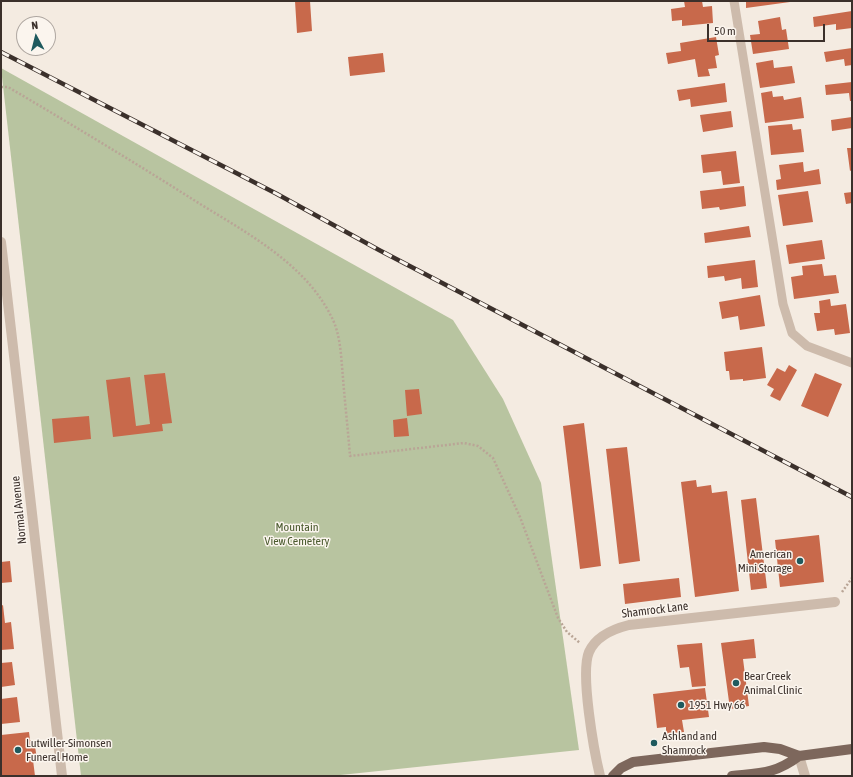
<!DOCTYPE html>
<style>
body{margin:0}
#map{position:relative;width:853px;height:777px;overflow:hidden;background:#f4ebe1;font-family:"Asap Condensed",sans-serif}
canvas{display:block}
.frame{position:absolute;inset:0;border:2px solid #3b302b;pointer-events:none}
.north{position:absolute;left:16px;top:16px;width:40px;height:40px;box-sizing:border-box;background:#fbf5ee;border:1px solid #aea6a0;border-radius:50%;rotate:353deg;font-size:11px;font-weight:700;line-height:16px;text-align:center;color:#3b302b}
.north::after{content:'';display:block;margin:auto;width:14px;height:18px;background:#1f5a5e;clip-path:polygon(50% 0,100% 100%,50% 72%,0 100%)}
.scale{position:absolute;left:707px;top:24px;width:118px;height:18px;box-sizing:border-box;border:2px solid #3b302b;border-top:0;padding-left:5px;font-size:12px;line-height:14px;white-space:nowrap;color:#3b302b;-webkit-text-stroke:3px #fbf5ee;paint-order:stroke}
</style>
<div id="map">
<canvas width="853" height="777"></canvas>
<div class="frame"></div>
<div class="north">N</div>
<div class="scale">50 m</div>
</div>
<script>
const g = document.querySelector('canvas').getContext('2d');
g.lineJoin = 'round';
function fill(path, color) { g.fillStyle = color; g.fill(path, 'evenodd'); }
function stroke(path, color, width, dash) { g.strokeStyle = color; g.lineWidth = width; g.lineCap = dash ? 'butt' : 'round'; g.setLineDash(dash || []); g.stroke(path); }
function write(font, color, halo, rows, align = 'center') {
  g.font = font + ' "Asap Condensed",sans-serif'; g.lineWidth = 3; g.setLineDash([]); g.textBaseline = 'middle'; g.strokeStyle = halo; g.fillStyle = color; for (const [text, x, y, turn = 0] of rows) {
    g.save(); g.translate(x, y); g.rotate((+turn || 0) * Math.PI / 180); g.textAlign = isNaN(turn) ? turn : align; if (halo) g.strokeText(text, 0, 0); g.fillText(text, 0, 0); g.restore();
  }
}
fill(new Path2D(`
 M1,68L453,320L503,399L541,483L579,750L331,776H81Z`), '#b8c4a0');
fill(new Path2D(`
 M295,1H310L312,31L297,33Z
 M684,1H702L703,7L712,6L713,23L682,26V20L672,21L671,9L685,7Z
 M746,1H790V2L746,8Z
 M852,11V28L836,30V24L814,27L813,17Z
 M780,17L782,30L786,29L789,49L753,54L750,35L760,34L758,21Z
 M716,37L719,55L715,56L717,68L708,69L710,76L698,77L695,59L668,64L666,53L681,51L680,43Z
 M852,48V65L845,66L844,59L826,62L824,52Z
 M383,53L385,72L350,76L348,57Z
 M773,60L774,68L792,66L795,83L760,88L756,63Z
 M852,82V101H850L849,93L826,95L825,85Z
 M725,83L727,102L691,107L690,99L679,101L677,90Z
 M772,91L773,97L783,96L784,100L801,97L804,118L765,123L761,93Z
 M731,111L733,127L703,132L700,115Z
 M852,117V128L832,131L831,120Z
 M792,124L793,130L801,129L804,152L771,155L768,126Z
 M847,148H852V170L850,171Z
 M736,151L740,183L723,185L721,171L703,173L701,155Z
 M803,162L804,172L819,169L821,184L777,190L776,180L781,179L779,165Z
 M744,186L746,206L720,210L719,207L702,209L700,191Z
 M808,191L813,222L783,226L778,195Z
 M852,192V203L846,204L844,193Z
 M749,226L751,237L705,243L704,233Z
 M822,240L825,259L789,264L786,245Z
 M755,260L758,287L742,289L741,278L725,281L724,276L708,278L707,266Z
 M822,264L824,276L836,275L839,293L794,299L791,277L803,275L802,266Z
 M760,295L765,326L740,330L738,316L722,319L719,302Z
 M830,299L831,306L846,304L850,333L835,335L834,329L817,331L814,313H820L819,301Z
 M762,347L766,378L743,381V379L730,380L729,371H726L724,352Z
 M789,365L797,370L780,401L770,396L774,389L767,385L777,368L785,372Z
 M165,373L172,423L162,424L163,431L113,437L106,380L130,377L136,426L150,424L144,375Z
 M815,373L842,384L828,417L801,406Z
 M419,389L422,414L407,416L405,390Z
 M89,416L91,439L54,443L52,419Z
 M407,418L409,436L394,437L393,420Z
 M584,423L601,566L580,569L563,426Z
 M627,447L640,561L619,564L606,449Z
 M696,480L697,487L711,485L712,493L727,491L739,591L695,597L681,482Z
 M756,498L767,588L751,590L741,500Z
 M819,535L824,582L780,587L775,540Z
 M10,561L12,582L1,583V562Z
 M679,578L681,597L625,604L623,584Z
 M3,605L5,623L11,622L14,649L1,650V606Z
 M754,639L756,658L743,659L749,706L730,709L721,643Z
 M702,643L706,686L692,687L689,667L680,668L677,645Z
 M12,662L15,685L1,687V663Z
 M705,688L709,717L682,720L684,732L666,734V727L657,728L653,694Z
 M17,697L20,722L1,724V699Z
 M29,732L30,740H34L37,759L33,760L35,776H1V735Z`), '#c8694b');
stroke(new Path2D(`
 M1,87H8C69,123 129,159 189,197C239,229 303,260 331,316C341,334 341,358 343,378C345,404 348,430 350,456L464,443L478,446L493,458L520,517L558,618L567,632L580,643
 M842,592L852,578`), '#b9a596', 2.5, [2, 2]);
stroke(new Path2D(`
 M734,1L783,304L792,333L807,346L852,363`), '#cdbbac', 9);
stroke(new Path2D(`
 M1,242L62,776
 M799,756L805,776
 M600,776C594,751 580,673 589,652C596,636 613,629 629,625L835,602`), '#cdbbac', 10);
stroke(new Path2D(`
 M613,776L621,768L633,762L702,754L764,747L780,749L799,756L852,749
 M732,776C761,773 775,774 799,756`), '#7d675c', 10);
const rail = new Path2D(`
 M1,52L277,194L379,250L852,497`);
stroke(rail, '#3b302b', 4.5);
stroke(rail, '#fbf5ee', 3, [9]);
for (const [x, y, r, color] of [
 [800,561,4,"#1f5a5e"],
 [736,683,4,"#1f5a5e"],
 [681,705,4,"#1f5a5e"],
 [654,743,4,"#1f5a5e"],
 [18,750,4,"#1f5a5e"]
]) { const dot = new Path2D(); dot.arc(x, y, r, 0, 2 * Math.PI); g.fillStyle = color; g.fill(dot); stroke(dot, '#fbf5ee', 1.5); }
write('12px', '#3b302b', '#fbf5ee', [
 ["Normal Avenue",19,510,-96],
 ["Shamrock Lane",655,610,-7]
]);
write('12px', '#4a5a2e', '#fbf5ee', [
 ["Mountain",297,527],
 ["View Cemetery",297,541]
]);
write('12px', '#3b302b', '#fbf5ee', [
 ["American",792,554,"right"],
 ["Mini Storage",792,568,"right"],
 ["Bear Creek",744,676],
 ["Animal Clinic",744,690],
 ["1951 Hwy 66",689,705],
 ["Ashland and",662,736],
 ["Shamrock",662,750],
 ["Lutwiller-Simonsen",26,743],
 ["Funeral Home",26,757]
], 'left');
</script>
